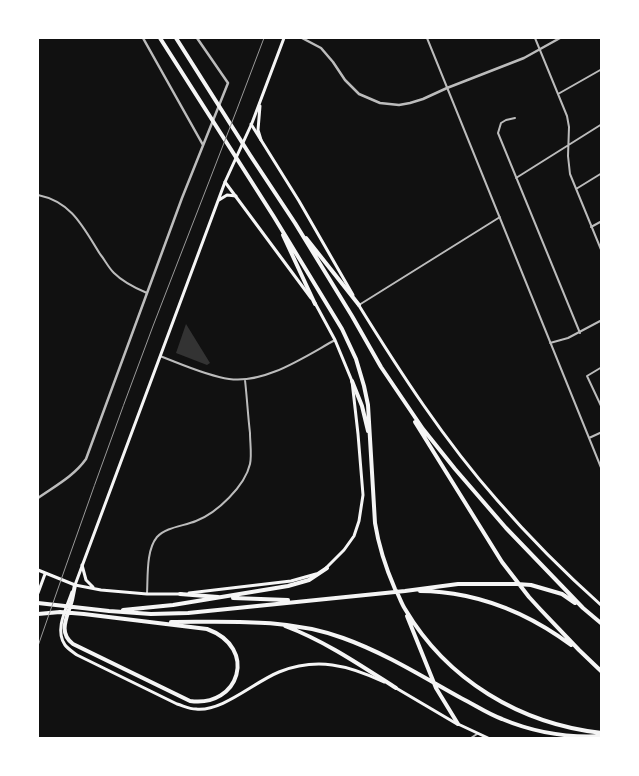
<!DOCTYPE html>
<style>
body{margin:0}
#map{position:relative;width:639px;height:776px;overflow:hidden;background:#111;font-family:Bitter,serif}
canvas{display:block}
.frame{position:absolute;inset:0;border:39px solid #fff;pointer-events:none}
</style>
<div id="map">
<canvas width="639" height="776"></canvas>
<div class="frame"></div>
</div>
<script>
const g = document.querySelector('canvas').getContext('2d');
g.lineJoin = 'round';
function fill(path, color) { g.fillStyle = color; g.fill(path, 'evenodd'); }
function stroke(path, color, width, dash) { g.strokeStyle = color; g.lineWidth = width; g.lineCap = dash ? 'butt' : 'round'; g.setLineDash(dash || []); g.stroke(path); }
fill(new Path2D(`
 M186,324L210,363L207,365L176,353Z`), '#333');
stroke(new Path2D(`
 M427,38L602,470
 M535,38L567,116L569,127L568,156L570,174L602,252
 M558,94L602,69
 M515,118L506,120L501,123L498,133L580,333
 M516,178L602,124
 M576,189L602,173
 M38,195C72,202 83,227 100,254C105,260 108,267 114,273C123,282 135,288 147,293
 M591,227L602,221
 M359,305L500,217
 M550,343L568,338L602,320
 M160,356C181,364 207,376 229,379C265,384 304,357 335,340
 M602,367L587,376L602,408
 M589,438L602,432
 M147,593C148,577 146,550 157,537C166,527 184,526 196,521C217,513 245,486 250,464C252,455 250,443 250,433C248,416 247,398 245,380
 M471,738L477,734`), '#bcbcbc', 2);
stroke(new Path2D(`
 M143,38L203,145
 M302,38L321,48L333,62L345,80L359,94L380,103L399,105L410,103L423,99L447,88L524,58L560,38
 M38,498C55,486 74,476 86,459L182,198L228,83L197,38`), '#bcbcbc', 2.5);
stroke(new Path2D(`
 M251,124L299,201L353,295
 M225,182L311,298
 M315,303L335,340L352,381L358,434L363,495L359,521L354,536L344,550L326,568
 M358,304C400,372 444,440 497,500C530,538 565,573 602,606
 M82,565L86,580L93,587
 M38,570L75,585L101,590L147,594H182
 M72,592C67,607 54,630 65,645C68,649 73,652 77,655L177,704C184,706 189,709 196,709C222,712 254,682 279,672C317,657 348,665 384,682
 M38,593L45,574
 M189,593L291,581L316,574
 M396,688L457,724`), '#f5f5f5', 3);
stroke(new Path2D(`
 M260,106L258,130L261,140
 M219,200L227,195L236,196
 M75,585L225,182L252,123L284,38
 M458,724L488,738`), '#f5f5f5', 3);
stroke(new Path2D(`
 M160,38L274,217L342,329L356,359L364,386L368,405L375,523C379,548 385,566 395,589C399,595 401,603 405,609C447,680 520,724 602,733
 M176,38L250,155L295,223L352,316L381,367L423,429L455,469L506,528L583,608L602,624
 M283,235L315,304
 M306,238L359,305
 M352,381L362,406L368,431
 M415,422L502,562L529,597L540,609L579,650L602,672
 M420,591C435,591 451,593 466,596C504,604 540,622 571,645
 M180,594L218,597
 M233,598L288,600
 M38,603L109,611L151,614L188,613L405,591L458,584H517L531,585L562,594L575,603
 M123,610L173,605L288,586L309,580L327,568
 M38,614L60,612L84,614L207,629C259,648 239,708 190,701L73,644C57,632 68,616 72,600C73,595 74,590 75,585
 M407,616L436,688L458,724
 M171,622C229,622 288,618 343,638C385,653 423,677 461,698C475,705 488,714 502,719C533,732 568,738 602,736
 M285,626C325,641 360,665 396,688`), '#f5f5f5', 4);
stroke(new Path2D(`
 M38,646C75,539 113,432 153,326C190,230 228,134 264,38`), '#9a9a9a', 1);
</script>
